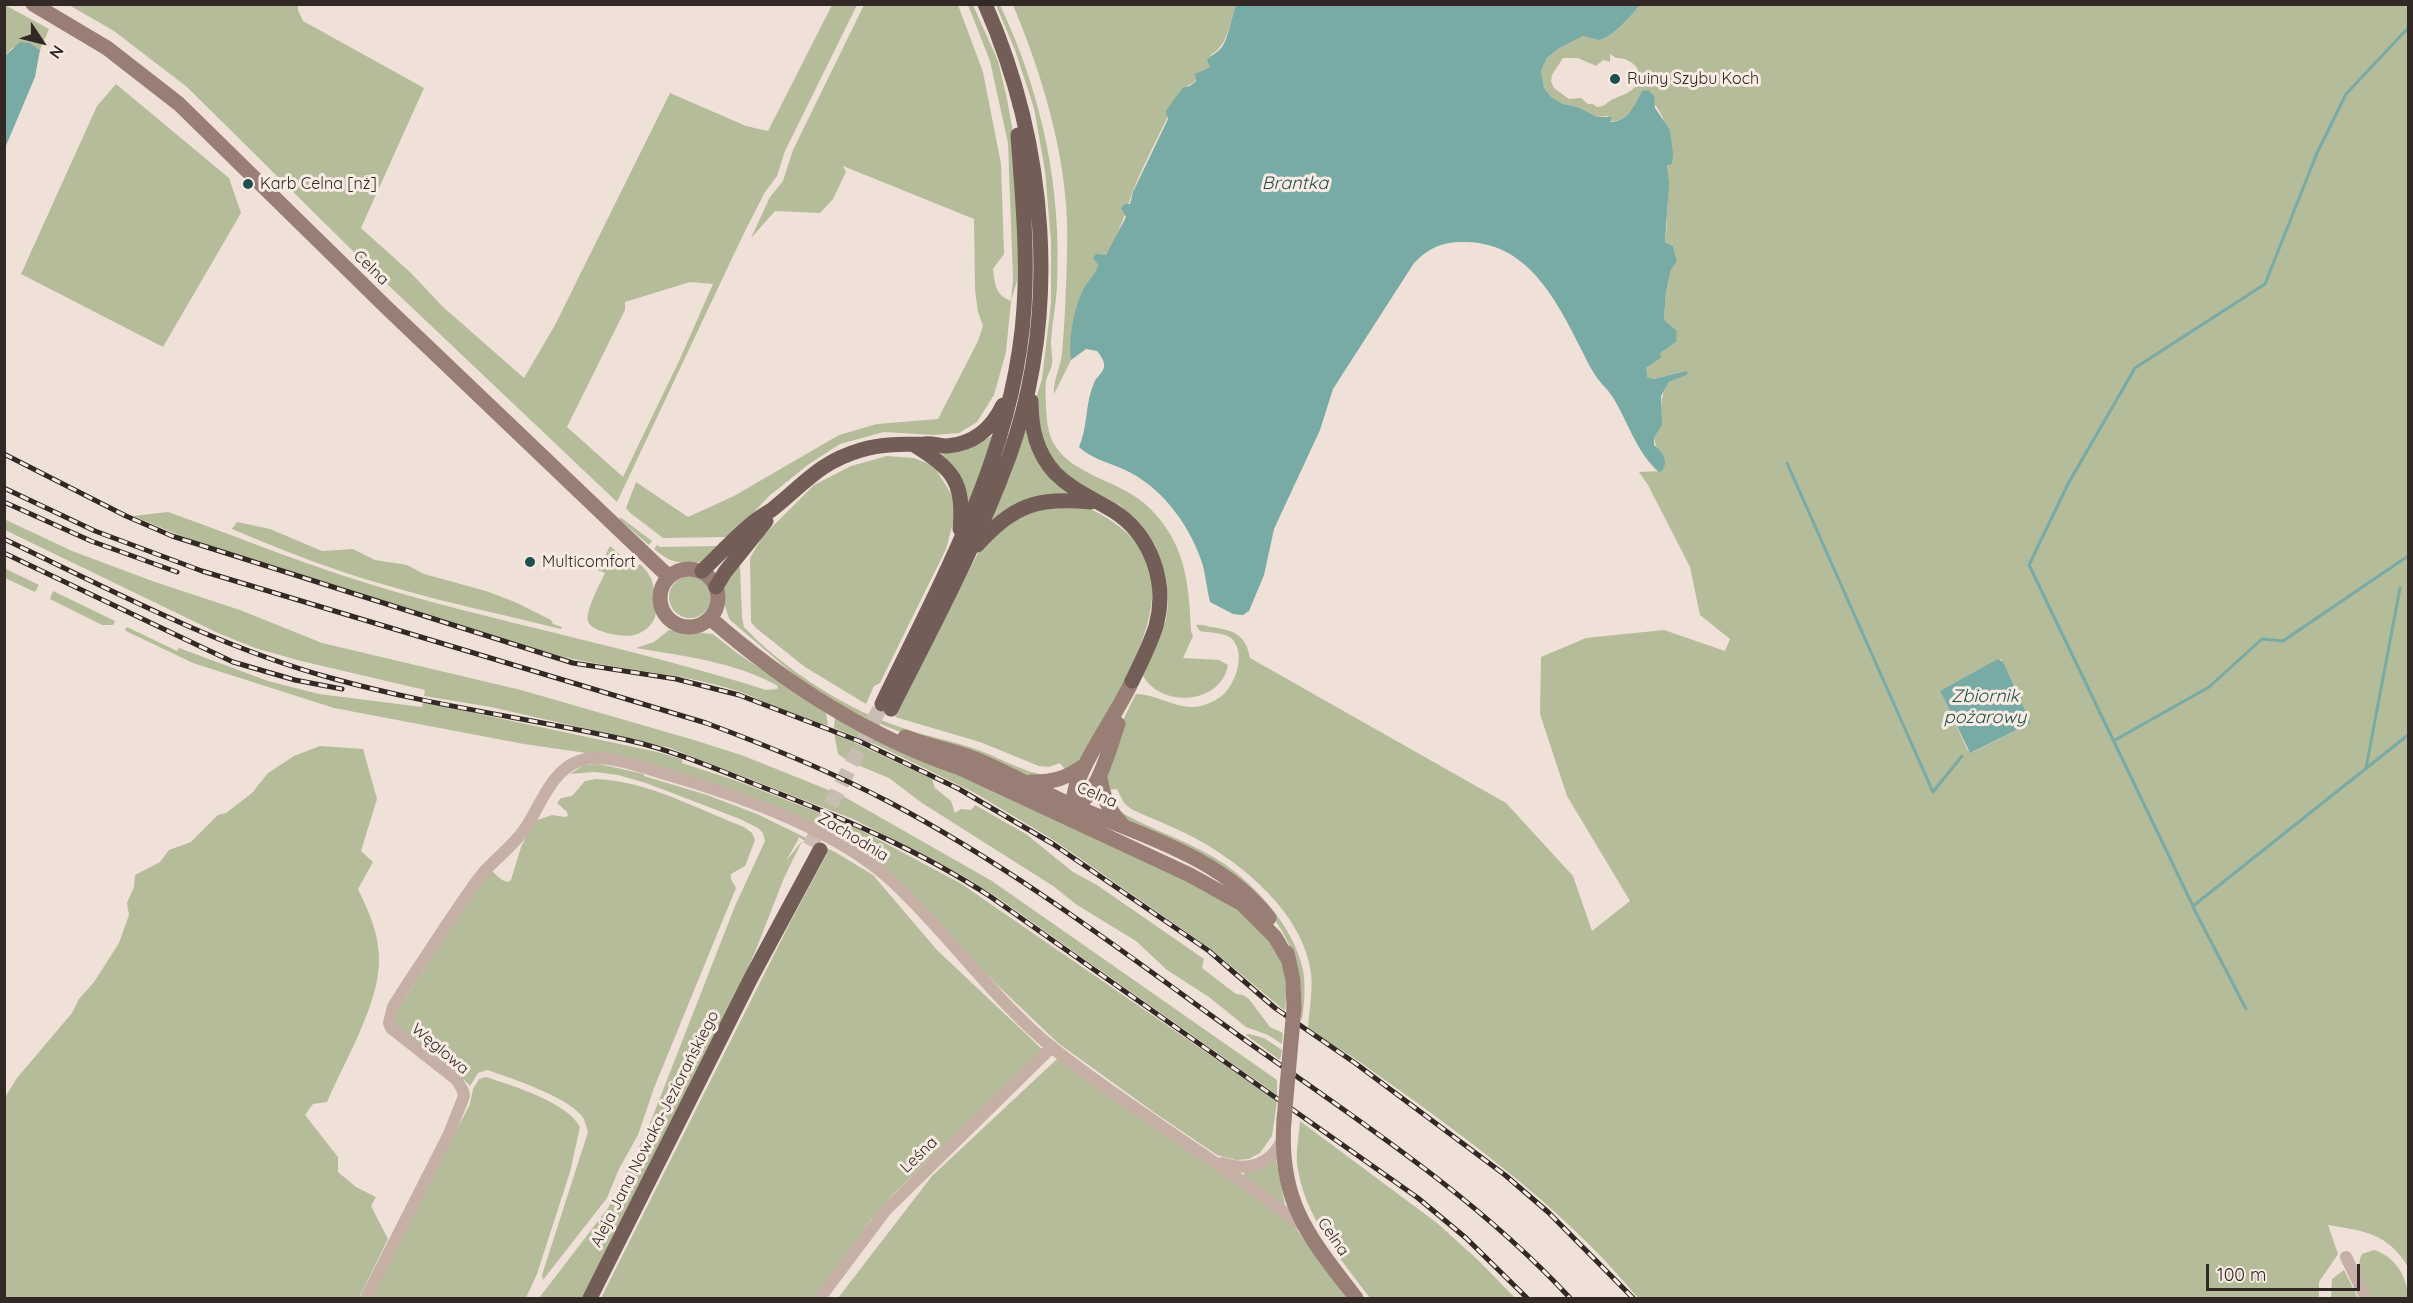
<!DOCTYPE html>
<meta charset="utf-8">
<style>
body{margin:0}
#map{position:relative;width:2413px;height:1303px;overflow:hidden;background:#efe1d7;font-family:Quicksand,sans-serif}
canvas{display:block}
.frame{position:absolute;inset:0;border:6px solid #322825;pointer-events:none}
.north{position:absolute;left:12px;top:12px;width:60px;height:60px;-webkit-text-stroke:4px #f7ebe3;paint-order:stroke;rotate:125deg;font-size:16px;font-weight:700;line-height:24px;text-align:center;color:#322825}
.north::after{content:'';display:block;margin:auto;width:21px;height:27px;background:#322825;clip-path:polygon(50% 0,100% 100%,50% 72%,0 100%)}
.scale{position:absolute;left:2206px;top:1264px;width:154px;height:27px;box-sizing:border-box;border:3px solid #322825;border-top:0;padding-left:8px;font-size:18px;line-height:21px;white-space:nowrap;color:#322825;-webkit-text-stroke:4px #f7ebe3;paint-order:stroke}
</style>
<div id="map">
<canvas width="2413" height="1303"></canvas>
<div class="frame"></div>
<div class="north">N</div>
<div class="scale">100 m</div>
</div>
<script>
const g = document.querySelector('canvas').getContext('2d');
g.lineJoin = 'round';
function fill(path, color) { g.fillStyle = color; g.fill(path, 'evenodd'); }
function stroke(path, color, width, dash) { g.strokeStyle = color; g.lineWidth = width; g.lineCap = dash ? 'butt' : 'round'; g.setLineDash(dash || []); g.stroke(path); }
function write(font, color, halo, rows, align = 'center') {
  g.font = font + ' Quicksand,sans-serif'; g.lineWidth = 6; g.setLineDash([]); g.textBaseline = 'middle'; g.strokeStyle = halo; g.fillStyle = color; for (const [text, x, y, turn = 0] of rows) {
    g.save(); g.translate(x, y); g.rotate((+turn || 0) * Math.PI / 180); g.textAlign = isNaN(turn) ? turn : align; if (halo) g.strokeText(text, 0, 0); g.fillText(text, 0, 0); g.restore();
  }
}
fill(new Path2D(`
 M5,5L49,29L40,50L30,43L12,48L5,56Z
 M69,5H298V10L303,21L424,88L361,228L411,273L442,306L524,378L555,325L670,93L746,126L768,131L832,5H857L785,151L777,176L765,192L744,233L617,502L366,264L187,87L114,31ZM690,282L713,284L679,361L623,477L567,427L625,310V302Z
 M864,5H958L983,72L1001,164L1004,254L993,269C995,284 995,295 1011,301L1013,279L1008,143L990,61L968,5H973L998,61L1007,99L1013,132L1019,236L1017,281L1011,301L1006,352L994,395L977,422L959,433L934,435L884,432L840,444L809,464L769,496L739,528L726,537L663,538L629,512L626,508L636,482L688,517L734,496L839,435L877,424L938,419L978,341L983,326L978,312L975,290L974,219L843,166L846,172L833,199L820,213L775,211L751,238L770,197L783,181L793,150Z
 M996,5H1000C1042,94 1062,188 1057,287C1056,305 1052,323 1051,342C1051,349 1053,357 1052,364C1051,370 1047,376 1046,381C1045,392 1046,416 1048,427C1056,473 1114,477 1144,503C1185,539 1189,581 1191,631L1193,636L1183,658L1219,660L1228,665C1221,705 1161,708 1143,676L1166,620L1168,604L1166,578L1155,545L1143,527L1121,506L1067,477L1042,446L1035,402L1042,379L1051,303V241L1045,171L1034,108L1015,50Z
 M1013,5H1236C1229,23 1229,44 1211,55L1210,67L1199,72C1196,81 1193,85 1183,87L1178,94C1164,127 1146,158 1133,191C1125,213 1119,235 1106,255L1094,258L1098,265L1093,279L1084,288L1071,341V360L1054,394C1053,381 1060,368 1062,354C1065,321 1066,287 1067,254C1071,170 1045,81 1013,5Z
 M1640,5H2408V1267C2388,1233 2364,1231 2328,1225L2338,1254L2319,1282V1298H1638C1560,1203 1454,1129 1354,1058C1339,1048 1323,1040 1308,1029C1309,1011 1313,991 1311,973C1304,917 1249,869 1202,842C1180,829 1154,820 1131,809L1124,803L1117,789L1106,790C1106,758 1121,722 1136,694C1158,694 1181,713 1204,705C1210,703 1219,699 1224,694C1236,682 1246,653 1232,639C1225,632 1209,633 1200,631L1196,625C1202,624 1205,626 1211,627C1233,630 1246,634 1250,658L1506,803L1573,876L1592,931L1630,901L1567,796L1540,714L1541,657L1586,638L1664,630L1725,651L1730,639L1700,615L1690,567L1648,485L1639,472L1662,471L1654,438C1667,423 1655,400 1669,382L1687,375L1684,371L1654,379L1646,377V368L1661,358L1659,353L1675,342L1677,331L1664,321L1666,292L1671,270L1677,261L1673,246L1665,242C1669,227 1669,127 1662,116C1657,106 1651,99 1642,91C1634,105 1627,124 1608,121V116L1597,117L1578,107L1563,104L1551,97L1544,88L1541,71L1547,58L1558,49L1583,36C1588,37 1593,39 1598,40C1610,40 1633,14 1640,5ZM1610,54L1616,58C1632,57 1648,73 1634,88C1628,94 1620,96 1613,99C1607,102 1605,107 1597,107L1593,104H1588L1581,98L1569,99L1554,88L1551,81L1552,75L1563,58H1578L1596,66L1603,60L1610,62ZM2001,659L2031,723L1973,752L1968,751L1940,691Z
 M116,84L229,178L241,213L163,347L21,274L97,106Z
 M1025,428L1028,429L1069,494C1039,492 1018,506 994,521L991,519L1011,473Z
 M997,433L968,505L931,450L979,443Z
 M887,456L914,458L934,466L953,497L955,515L946,549L880,683L874,686L866,704L805,667L756,628L751,622L750,558L763,536L814,485L851,466Z
 M1084,506C1183,550 1156,619 1117,697C1105,720 1087,757 1067,772L1060,763L1049,767L1039,766L980,742L895,717L979,551L994,531L1032,507Z
 M168,512C244,539 318,570 396,592C519,627 644,651 766,690L777,689L778,686C735,662 684,656 636,648L654,642L669,630L713,634L737,653L826,713L828,725C812,726 762,700 743,693C681,671 613,671 549,653L196,542L133,516Z
 M620,517L652,541L649,545L620,520Z
 M4,519L72,551L155,582L240,610L322,643L521,690L694,740L744,756L841,795L992,881L1277,1080V1095L998,898L960,874L853,819L670,748L491,707L424,696L425,690L301,661L255,648L218,633L5,530Z
 M237,522L270,529L322,551L353,549L375,560L407,565L424,574L486,591L515,602L551,620L553,624L562,627L561,629C506,615 450,604 396,588C340,573 286,552 232,529Z
 M657,545L660,547L718,546L701,562C676,562 674,565 654,549Z
 M610,546L635,568L640,564C652,576 654,583 655,599C655,605 657,611 655,617C652,626 643,633 634,635C625,638 590,632 588,621C585,611 600,584 605,573L598,570Z
 M740,566L742,617L744,627C783,669 849,711 903,728C928,737 954,741 978,750C1001,758 1024,773 1047,775L1035,778L980,755L903,733L868,719L846,708L798,678L730,620C725,609 719,586 728,575C731,572 736,569 740,566Z
 M4,568L39,585L35,592L5,578Z
 M669 597a21 21 0 1 1 42 0a21 21 0 1 1-42 0Z
 M53,591L115,621L113,625H102L50,599Z
 M127,627L177,651L179,648L268,681L319,694L422,707L423,702L657,752L682,759V763L737,781L851,825L960,883L1277,1101L1272,1136L1260,1153L1249,1159L1236,1160L1217,1155L1155,1113L1058,1043L996,984L890,872L864,851L812,824L621,758L524,744L334,708L193,663L128,632L125,630Z
 M835,716L1214,892L1259,923L1283,965L1287,990L1285,1011L1211,949L1055,841L975,793L879,746L834,728Z
 M834,733L932,779L935,788L951,801L955,813L961,809L971,810L975,805L1026,834L1073,872L1097,885L1204,959L1202,968L1236,994L1243,995L1249,999L1270,1027L1283,1033L1282,1044L1268,1035L1246,1027L1209,997L1167,970L1136,941L1077,905L1053,886L922,803L889,778L848,761L838,754Z
 M320,746L363,749L377,799L361,851L373,862L358,889C369,912 379,934 379,959C380,1003 344,1062 327,1102L313,1104L305,1115L338,1157V1172L356,1187L376,1197L371,1206L388,1239L359,1298H5L6,1096L17,1078L72,1013L79,999L94,982L119,943L129,915L127,903L134,887L135,875L160,862L169,850L191,842L218,815L226,813L252,793L268,773L294,756Z
 M599,764L644,774V776L707,795L757,814L835,852L873,875L937,950L1043,1050L892,1195L870,1221L815,1298H601L792,919L827,854L795,835L799,838L786,861L802,841L784,878L755,952L733,1000L582,1298H539L608,1208L647,1131L735,906L765,841L763,833L758,828L740,819L646,783L618,775L595,772L570,774L584,765Z
 M596,779C648,781 697,809 744,827L752,833L755,840L745,866L731,874V879L736,888L654,1088L638,1135L619,1169L607,1198L543,1280L542,1275L588,1132C586,1126 585,1119 581,1115C565,1096 511,1078 487,1070L478,1073L470,1086L457,1072L395,1025L397,1011L485,876L489,872H493L502,880L508,882L511,880L521,847L534,821L552,815L564,817L568,816L567,812L557,803L561,798L572,796L585,781Z
 M1111,801L1115,802L1121,812L1128,816C1156,831 1187,841 1215,858C1253,881 1294,926 1303,970C1306,987 1304,1004 1302,1021C1299,1011 1302,994 1300,980C1297,956 1286,937 1274,918L1127,821Z
 M1249,1034L1264,1038L1282,1050L1280,1060L1246,1035Z
 M1057,1059L1293,1224L1346,1298H838L932,1176Z
 M486,1077C513,1086 567,1102 580,1127L570,1172L537,1274L526,1298H370L470,1104L473,1089L479,1079Z
 M1300,1121L1437,1223L1478,1260L1515,1298H1370C1340,1258 1303,1215 1297,1163C1296,1150 1299,1135 1300,1121Z
 M1276,1158L1285,1205L1243,1175L1245,1172Z
 M2374,1250C2395,1256 2408,1278 2408,1298H2373C2365,1284 2354,1270 2362,1254Z
 M2344,1270L2358,1298H2331L2332,1279Z`), '#b5bc99');
fill(new Path2D(`
 M1236,5H1640C1633,14 1610,40 1598,40C1593,39 1588,37 1583,36L1558,49L1547,58L1541,71L1544,88L1551,97L1563,104L1578,107L1597,117H1612L1610,122C1628,122 1634,105 1642,91L1648,90L1654,96L1655,108L1670,130L1673,154L1672,164L1667,165L1669,184L1665,242L1673,246L1677,261L1671,270L1666,292L1664,320L1677,331L1676,342L1660,353L1661,358L1646,368L1647,377L1654,379L1685,371L1688,372L1687,375L1669,382L1661,396L1662,425L1654,438V445C1663,452 1669,461 1662,471L1659,472C1636,452 1628,421 1612,396C1606,387 1597,380 1592,370C1564,318 1537,243 1466,242C1444,241 1429,247 1414,263L1333,389L1320,430L1274,529L1264,575L1249,611L1243,615L1233,614L1210,602C1207,590 1206,578 1203,566C1192,529 1165,491 1131,473C1113,463 1094,461 1079,447C1088,426 1085,403 1094,383C1096,377 1103,373 1104,367C1105,361 1100,355 1097,351L1086,349L1071,360C1068,339 1074,309 1083,290C1088,280 1095,276 1098,265L1093,258L1096,254L1106,255L1126,217L1121,208L1125,204H1130L1133,192L1168,119L1166,111L1183,87L1190,86L1196,81L1195,74L1210,67L1207,60C1212,55 1218,52 1222,47C1229,36 1231,18 1236,5Z
 M20,42L30,43L40,50L35,77L5,148V56Z
 M1998,659L2003,662L2031,723L1970,753L1940,691Z`), '#78aaa6');
stroke(new Path2D(`
 M2408,28L2346,94L2317,153L2265,284L2135,368L2068,484L2029,565L2193,906L2408,735
 M1787,463L1933,792L1962,756
 M2115,740L2209,687L2262,639L2283,641L2408,556
 M2366,768L2400,588
 M2193,907L2246,1009`), '#78aaa6', 3);
stroke(new Path2D(`
 M810,846L882,704`), '#c9bcb3', 15, [15, 8]);
stroke(new Path2D(`
 M1222,1163C1247,1172 1271,1165 1282,1140
 M2346,1257L2366,1298
 M366,1298L449,1134L464,1096L463,1091L457,1080L391,1028L389,1023L393,1007C409,980 428,954 445,927C458,909 469,890 483,873C496,858 512,847 524,830C540,808 550,771 579,761C603,751 647,769 672,776C743,797 843,833 896,885C951,937 995,1001 1054,1049C1134,1112 1222,1163 1303,1226
 M820,1298L886,1210L1052,1047`), '#c6afa5', 12);
stroke(new Path2D(`
 M33,4L107,48L179,104L385,306L669,577
 M660 598a29 29 0 1 1 58 0a29 29 0 1 1-58 0Z
 M710,618C784,683 867,736 960,768L1190,875L1242,904L1275,937L1289,961
 M905,737C928,746 952,750 975,759C1010,773 1043,793 1078,808C1144,836 1224,859 1269,918
 M1100,777C1103,795 1107,809 1121,823
 M1030,782C1052,783 1067,778 1085,765
 M1069,810C1098,799 1108,751 1118,724
 M1078,812C1076,808 1074,803 1074,798C1073,774 1121,708 1132,681
 M1287,953L1293,980L1294,1008
 M1284,1120C1278,1202 1309,1237 1356,1298`), '#997e76', 15);
stroke(new Path2D(`
 M1031,401C1031,428 1036,452 1055,473C1072,490 1092,498 1112,510C1151,534 1168,582 1156,626C1150,645 1141,663 1132,681
 M914,445C952,469 965,481 960,529
 M977,545C1015,505 1035,497 1091,502
 M702,571C719,555 736,536 755,521C761,516 768,513 774,508C805,483 820,462 861,450C881,444 903,444 925,444C932,443 940,446 947,446C974,444 992,428 1003,405
 M716,587L725,572L766,521
 M882,704C943,577 1015,451 1024,308C1028,251 1022,192 1018,135
 M891,709C933,626 977,544 1009,457C1061,311 1047,145 985,4
 M590,1298L752,976L820,850`), '#735d57', 15);
const rail = new Path2D(`
 M4,454L126,516L172,536L573,663L676,679L739,695L859,741L959,789L1053,844L1209,951L1275,1008L1355,1063L1505,1175L1548,1212L1633,1298
 M4,488L95,531L202,571L706,723C768,746 830,771 889,802C1020,871 1139,964 1259,1050C1368,1127 1479,1200 1570,1298
 M4,502L91,541L177,572
 M4,539C111,590 216,646 331,678C427,705 528,718 627,740C672,750 714,768 757,785C838,816 918,849 991,897L1418,1198L1466,1238L1527,1298
 M4,553L233,662L295,680L342,689`);
stroke(rail, '#322825', 5);
stroke(rail, '#f7ebe3', 3, [9]);
stroke(new Path2D(`
 M1284,1120L1294,1008`), '#997e76', 15);
for (const [x, y, r, color] of [
 [1615,79,6,"#1e504d"],
 [248,184,6,"#1e504d"],
 [530,562,6,"#1e504d"]
]) { const dot = new Path2D(); dot.arc(x, y, r, 0, 2 * Math.PI); g.fillStyle = color; g.fill(dot); stroke(dot, '#f7ebe3', 2); }
write('16px', '#322825', '#f7ebe3', [
 ["Ruiny Szybu Koch",1627,79],
 ["Karb Celna [nż]",260,184],
 ["Multicomfort",542,562]
], 'left');
write('16px', '#322825', '#f7ebe3', [
 ["Celna",371,268,44],
 ["Celna",1097,795,23],
 ["Zachodnia",853,837,31],
 ["Węglowa",440,1049,40],
 ["Aleja Jana Nowaka-Jeziorańskiego",655,1129,-63],
 ["Leśna",919,1155,-44],
 ["Celna",1333,1237,55]
]);
write('italic 18px', '#1e504d', '#f7ebe3', [
 ["Brantka",1295,184],
 ["Zbiornik",1985,697],
 ["pożarowy",1985,718]
]);
</script>
